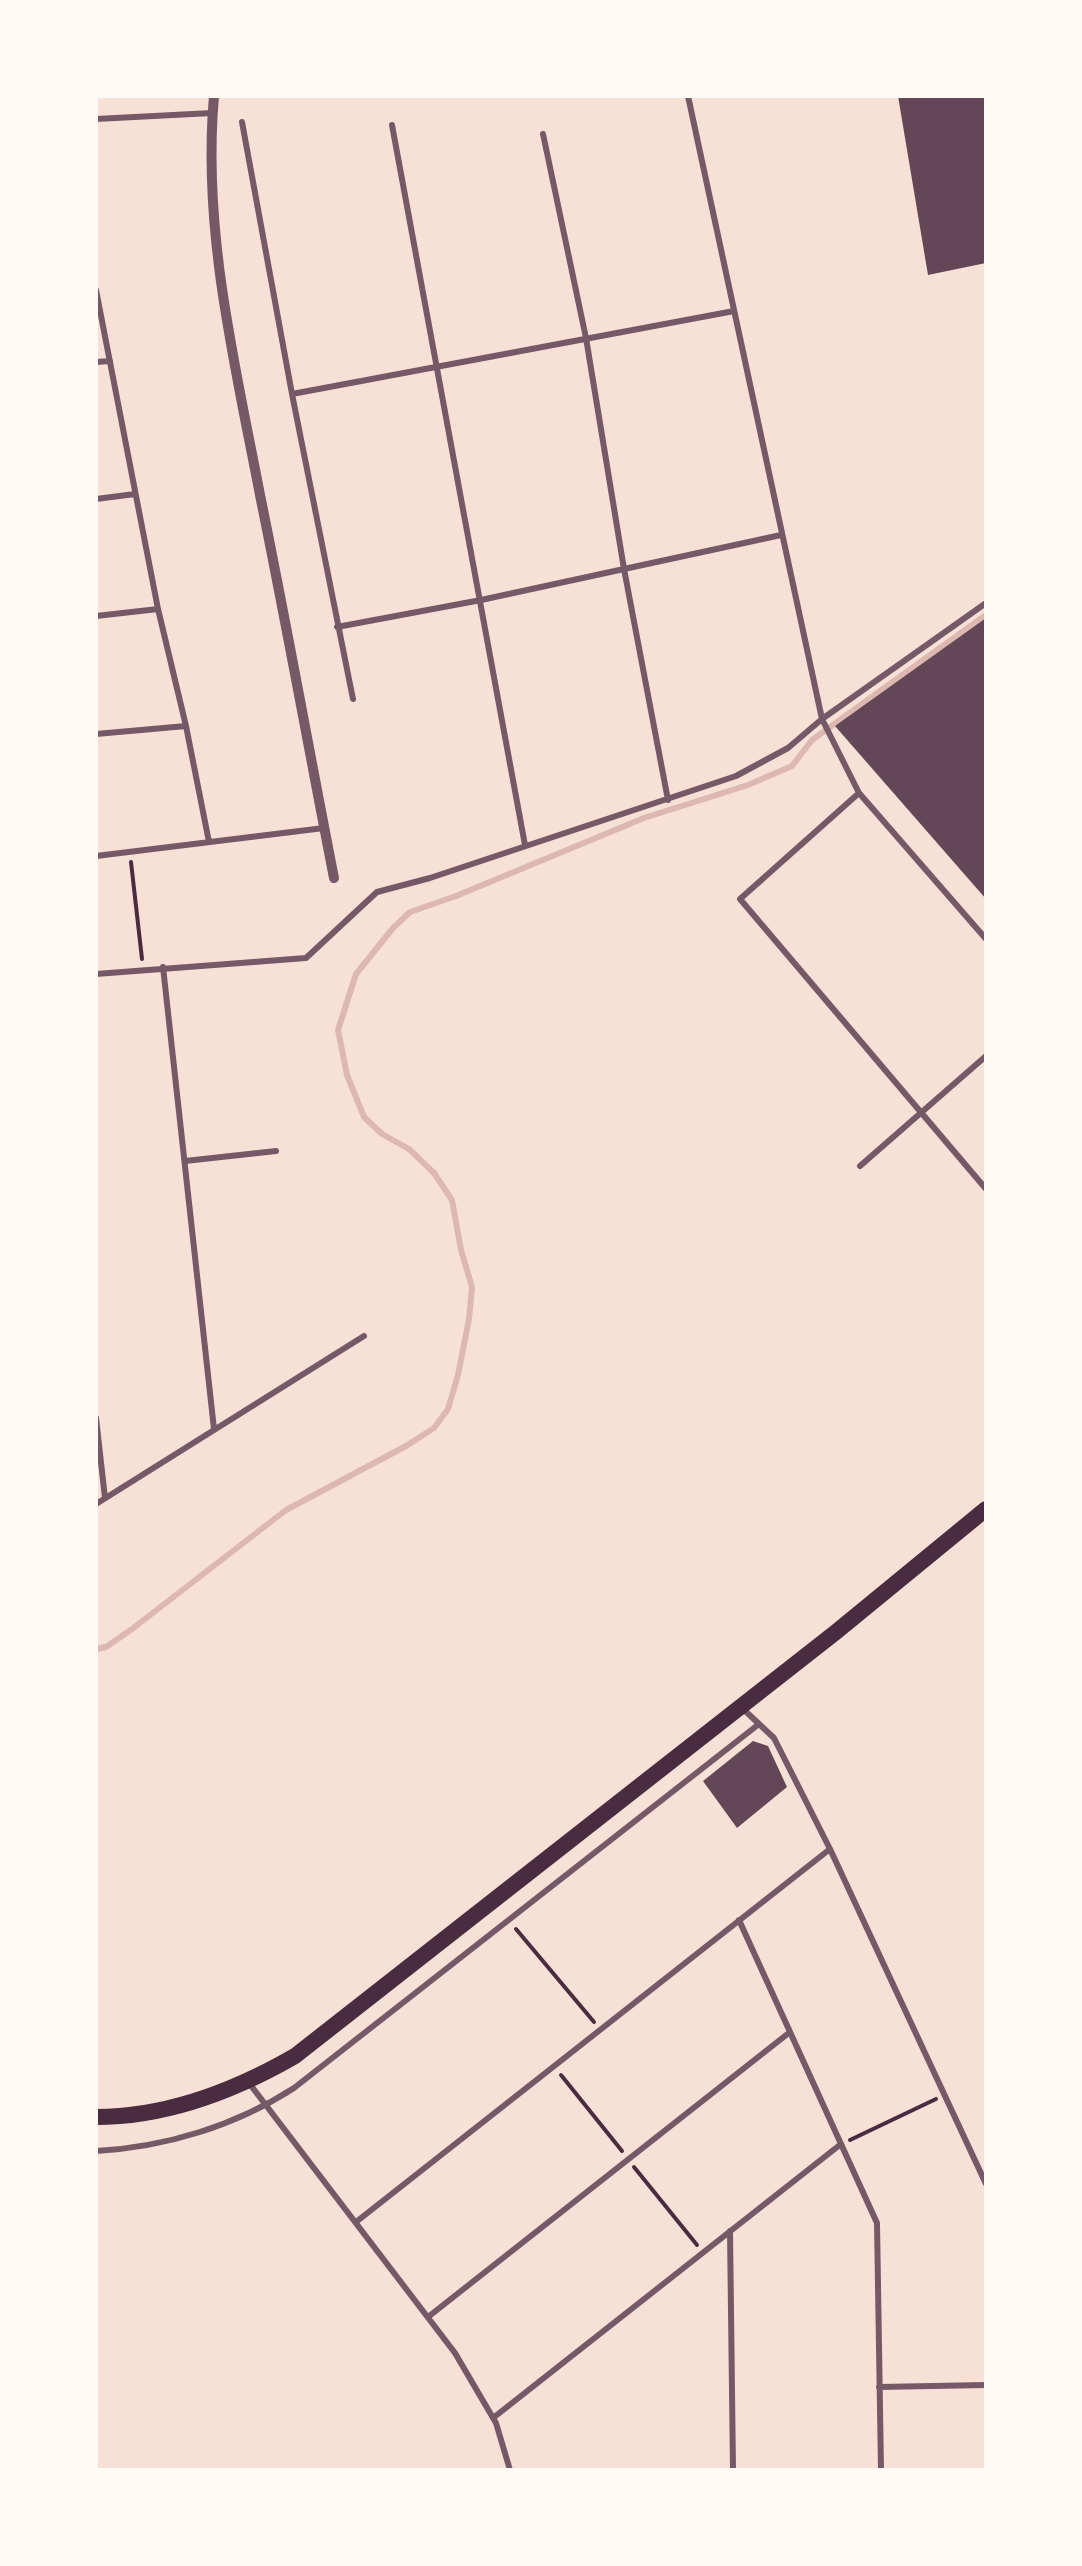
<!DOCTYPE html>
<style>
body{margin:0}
#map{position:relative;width:1082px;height:2566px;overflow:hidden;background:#f7e1d7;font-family:"Roboto Serif",serif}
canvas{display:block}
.frame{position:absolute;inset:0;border:98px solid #fffaf5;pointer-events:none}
</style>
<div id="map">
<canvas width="1082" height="2566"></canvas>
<div class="frame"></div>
</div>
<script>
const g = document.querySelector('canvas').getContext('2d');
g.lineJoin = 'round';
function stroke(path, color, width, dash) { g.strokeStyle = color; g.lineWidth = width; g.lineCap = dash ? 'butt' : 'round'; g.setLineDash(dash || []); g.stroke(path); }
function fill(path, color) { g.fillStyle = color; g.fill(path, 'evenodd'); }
stroke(new Path2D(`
 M96,1649L106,1647L132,1629L286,1510L406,1446L434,1428L448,1409L458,1375L469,1319L472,1287L461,1250L452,1200L434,1173L409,1149L382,1134L364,1117L347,1075L338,1030L356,974L393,928L410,912L456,896L644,818L748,785L792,766L812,740L986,615`), '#dcb8b0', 6);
fill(new Path2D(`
 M898,96H986V263L928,275Z
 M986,618V899L835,726Z
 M753,1741L768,1746L787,1787L737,1828L703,1781Z`), '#644757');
stroke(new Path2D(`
 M131,862L142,959
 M516,1929L594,2022
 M561,2075L622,2151
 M850,2140L936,2099
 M634,2167L697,2245`), '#4a2c40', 4);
stroke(new Path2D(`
 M688,96L822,719L859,793L986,939
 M96,119L212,113
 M242,122L292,394L353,699
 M392,125L525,845
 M543,134L586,338L624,569L668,800
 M96,290L158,609L186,726L209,842
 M96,362L110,361
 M292,394L734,311
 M96,499L135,494
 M96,616L158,609
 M337,627L481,600L781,535
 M96,734L186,726
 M859,793L740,899L986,1189
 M96,856L324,828
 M163,967L214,1429
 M96,974L306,958L377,892L430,878L736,776L788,748L822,719L986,603
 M185,1161L276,1151
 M860,1166L986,1056
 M96,1418L105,1498
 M96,1504L364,1336
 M741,1707L774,1738L830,1849L986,2184
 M739,1920L877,2223L881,2470
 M249,2083L455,2353L496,2423L510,2470
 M96,2151C166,2147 235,2126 294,2088L759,1724
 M356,2222L830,1849
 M730,2231L733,2470
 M428,2317L790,2032
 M879,2387L986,2385
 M493,2418L841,2144`), '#755966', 6);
stroke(new Path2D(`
 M214,96C202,230 235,364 260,495C286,622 309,750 334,878`), '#755966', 10);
stroke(new Path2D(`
 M96,2117C166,2117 236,2090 295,2056L836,1632L986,1509`), '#4a2c40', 16);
</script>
